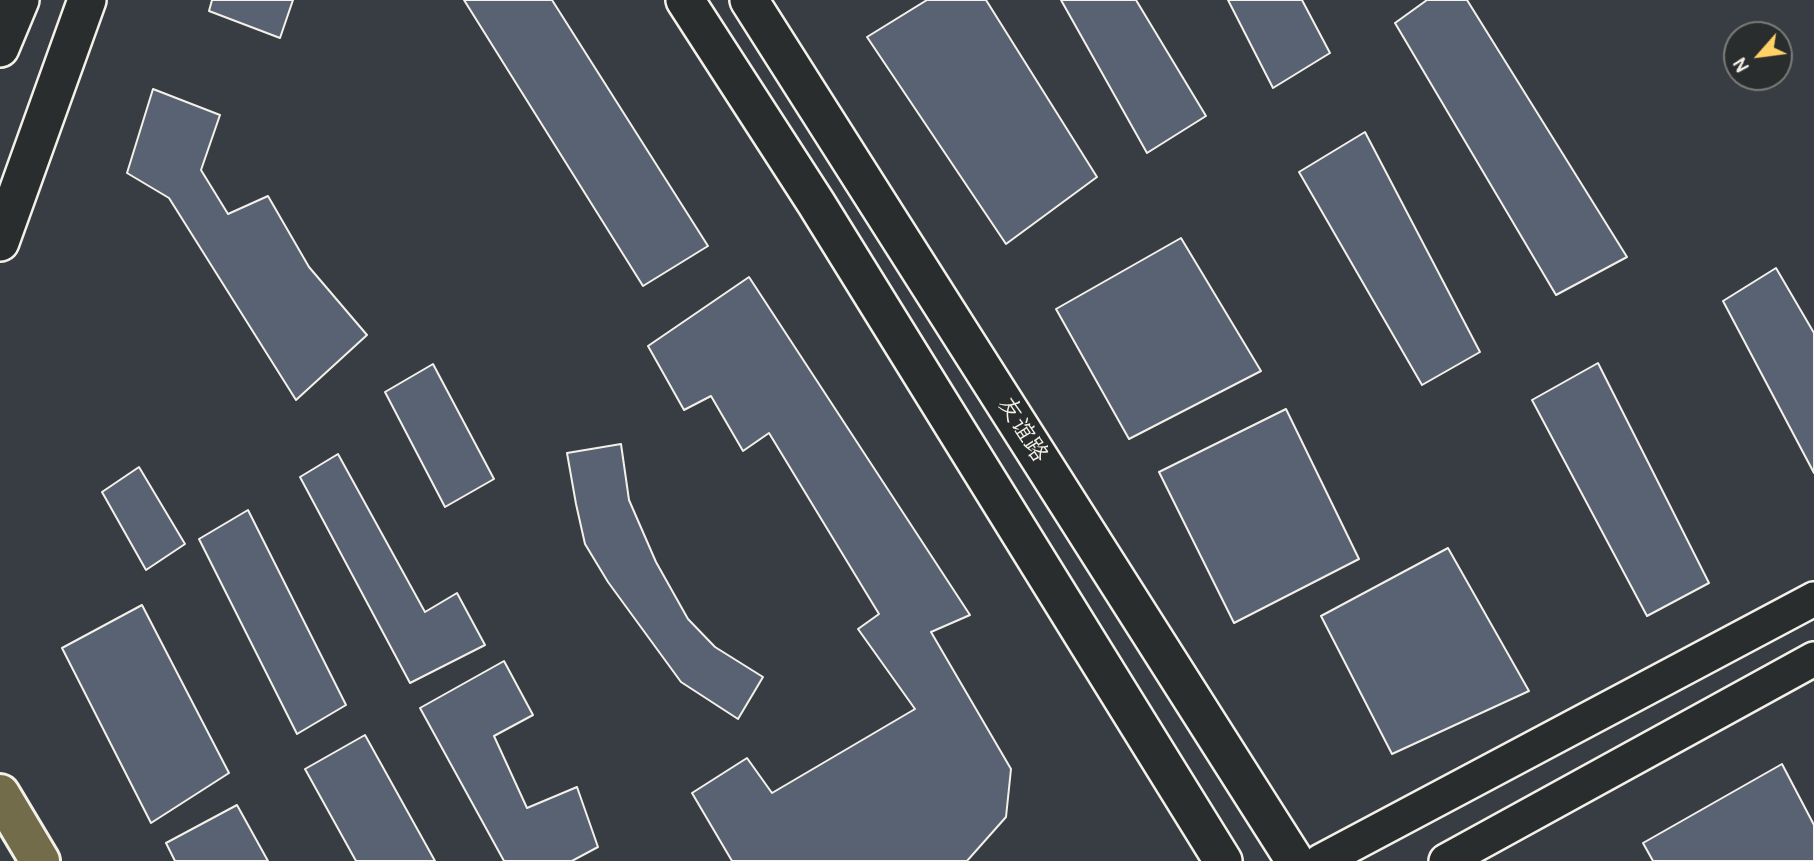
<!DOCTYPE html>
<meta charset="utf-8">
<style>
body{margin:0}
#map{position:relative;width:1814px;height:861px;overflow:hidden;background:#383d43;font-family:Pangolin,sans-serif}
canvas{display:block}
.north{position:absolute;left:1723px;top:21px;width:70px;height:70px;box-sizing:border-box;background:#2a2d2e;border:2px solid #7b7b78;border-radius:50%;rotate:242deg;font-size:19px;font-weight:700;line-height:28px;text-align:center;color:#f4f1e8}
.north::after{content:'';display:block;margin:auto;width:24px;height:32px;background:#ffd166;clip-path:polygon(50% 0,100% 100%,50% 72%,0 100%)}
</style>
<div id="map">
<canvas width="1814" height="861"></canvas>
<div class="north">N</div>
</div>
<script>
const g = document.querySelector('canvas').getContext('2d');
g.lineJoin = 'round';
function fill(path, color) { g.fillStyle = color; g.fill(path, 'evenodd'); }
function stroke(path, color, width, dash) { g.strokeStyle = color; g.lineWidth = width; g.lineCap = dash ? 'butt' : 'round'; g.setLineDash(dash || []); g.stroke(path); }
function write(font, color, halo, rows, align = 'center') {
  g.font = font + ' Pangolin,"LXGW WenKai TC",sans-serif'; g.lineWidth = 7; g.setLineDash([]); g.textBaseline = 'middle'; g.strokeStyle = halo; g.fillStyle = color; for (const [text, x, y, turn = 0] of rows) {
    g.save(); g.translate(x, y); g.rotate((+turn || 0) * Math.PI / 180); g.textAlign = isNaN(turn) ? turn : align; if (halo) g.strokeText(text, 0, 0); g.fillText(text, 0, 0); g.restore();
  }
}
const building = new Path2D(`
 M212,0H293L280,38L209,11Z
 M464,0H552L708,246L643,286Z
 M927,0H986L1097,177L1006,244L867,37Z
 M1061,0H1136L1206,116L1147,153Z
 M1228,0H1302L1330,53L1273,88Z
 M1427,0H1467L1627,257L1556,295L1395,23Z
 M153,89L220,115L201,170L228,214L268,196L309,267L367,335L296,400L169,198L127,173Z
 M1365,132L1480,352L1422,385L1299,172Z
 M1181,238L1261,371L1129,439L1056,309Z
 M1776,268L1814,333V473L1723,301Z
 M749,277L970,615L931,632L1011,769L1006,817L967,861H732L692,793L747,758L772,793L915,709L858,629L879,614L769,433L743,451L711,396L684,410L648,346Z
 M1598,363L1709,583L1647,616L1532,400Z
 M433,364L494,479L445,507L385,392Z
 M1286,409L1359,559L1234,623L1159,472Z
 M621,444L629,500L656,562L688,619L715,647L763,677L738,719L681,682L608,582L585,544L576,504L567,453Z
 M338,454L425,612L457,593L485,645L410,683L300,477Z
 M139,467L185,544L146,570L102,492Z
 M248,510L346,705L297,734L199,539Z
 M1448,548L1529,691L1392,754L1321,616Z
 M142,605L229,773L151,823L62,648Z
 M504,661L533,715L494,736L527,808L577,787L598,847L572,861H504L420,708Z
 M365,735L435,861H356L305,769Z
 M1782,764L1814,825V861H1653L1643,843Z
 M237,805L268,861H175L166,843Z`);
fill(building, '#586273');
stroke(building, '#f4f1e8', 2);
const tertiary = new Path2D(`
 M1321,861L1814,599
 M1446,861L1814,659`);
const secondary = new Path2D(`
 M685,0L816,203L1223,861
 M749,0L1295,861
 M0,48L20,0
 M0,242L87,0`);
const primary = new Path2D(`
 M0,794L40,861`);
stroke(tertiary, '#f4f1e8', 38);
stroke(secondary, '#f4f1e8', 42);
stroke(primary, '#f4f1e8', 44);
stroke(tertiary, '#2a2d2e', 33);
stroke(secondary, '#2a2d2e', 37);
stroke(primary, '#726c4b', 38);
write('24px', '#f4f1e8', '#2a2d2e', [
 ["友谊路",1022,430,58]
]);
</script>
